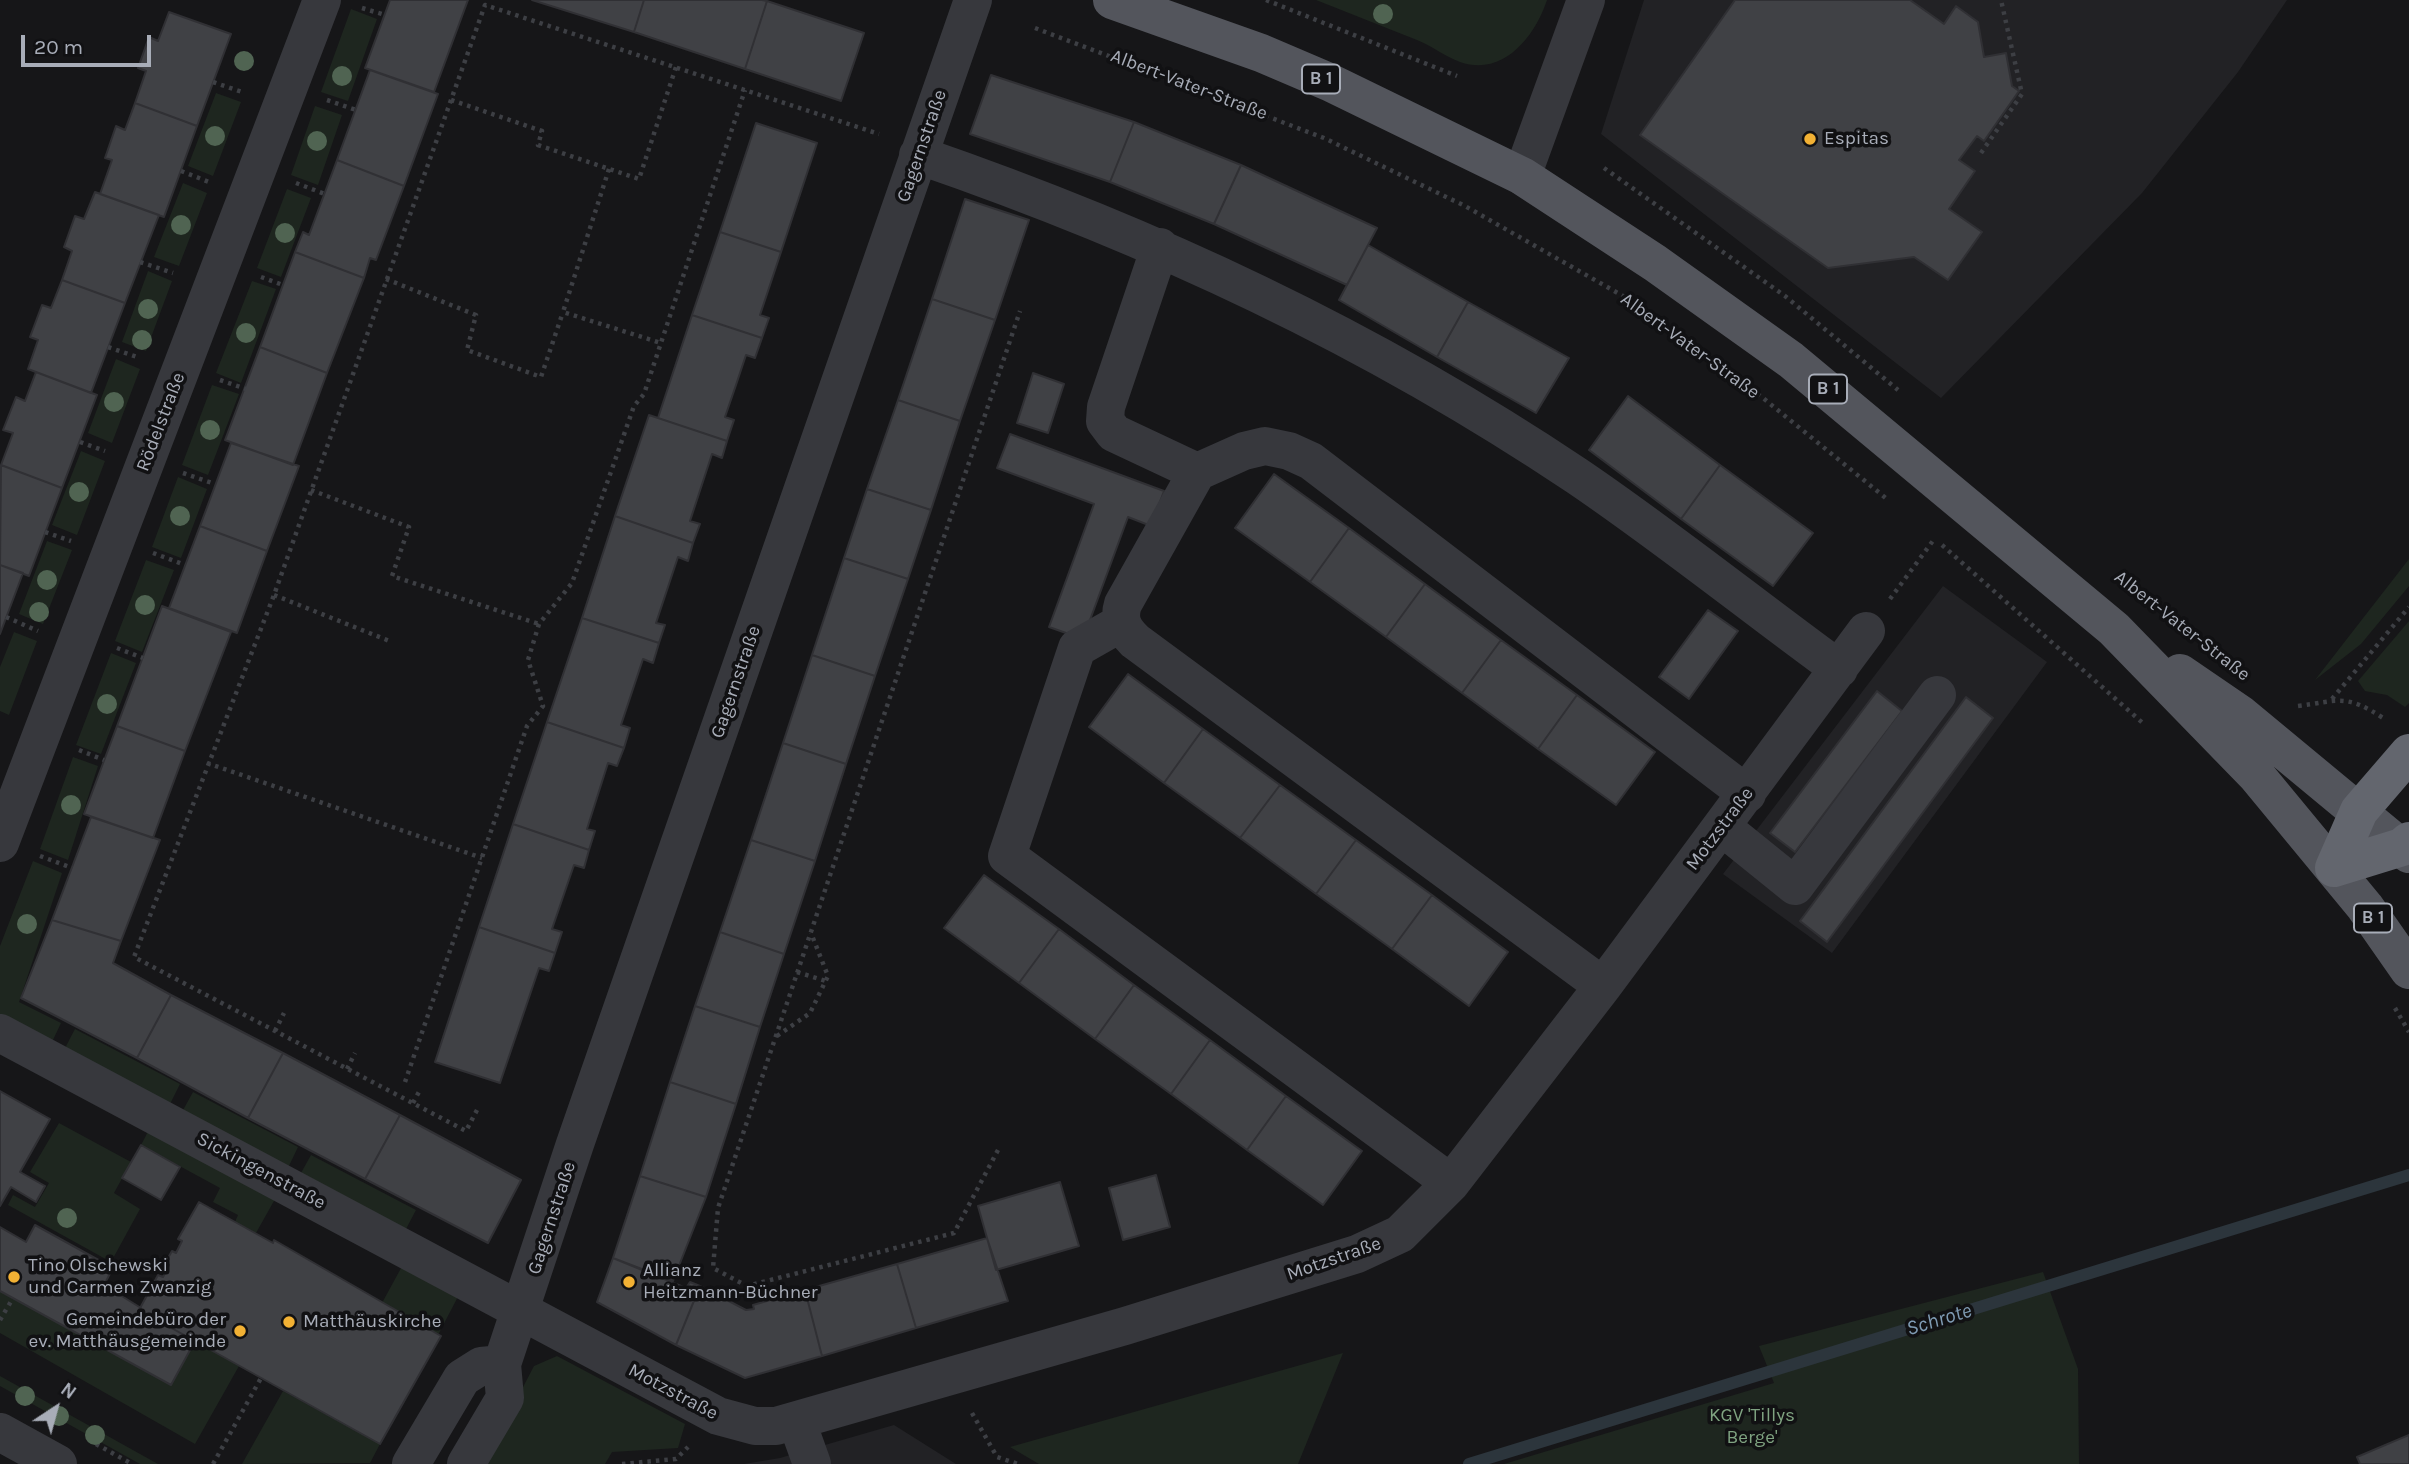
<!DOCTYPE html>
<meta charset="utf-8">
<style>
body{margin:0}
#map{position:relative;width:2409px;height:1464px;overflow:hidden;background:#161618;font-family:Karla,sans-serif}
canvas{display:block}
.north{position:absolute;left:21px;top:1373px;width:70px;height:70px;-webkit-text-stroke:5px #111113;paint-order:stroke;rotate:36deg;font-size:19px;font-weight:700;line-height:28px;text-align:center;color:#a8adb8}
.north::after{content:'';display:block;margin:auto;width:24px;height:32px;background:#a8adb8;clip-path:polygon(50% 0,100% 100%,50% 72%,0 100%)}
.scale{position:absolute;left:21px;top:35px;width:130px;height:32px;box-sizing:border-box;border:4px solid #a8adb8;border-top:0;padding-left:9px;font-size:21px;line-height:24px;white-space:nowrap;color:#a8adb8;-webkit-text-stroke:5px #111113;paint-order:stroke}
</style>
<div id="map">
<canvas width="2409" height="1464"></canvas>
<div class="north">N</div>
<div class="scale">20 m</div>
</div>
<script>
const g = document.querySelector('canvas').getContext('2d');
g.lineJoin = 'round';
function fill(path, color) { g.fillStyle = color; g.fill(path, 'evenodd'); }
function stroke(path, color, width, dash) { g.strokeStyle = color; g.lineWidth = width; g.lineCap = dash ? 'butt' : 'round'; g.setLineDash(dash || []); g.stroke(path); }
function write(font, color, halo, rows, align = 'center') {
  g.font = font + ' Karla,sans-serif'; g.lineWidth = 7; g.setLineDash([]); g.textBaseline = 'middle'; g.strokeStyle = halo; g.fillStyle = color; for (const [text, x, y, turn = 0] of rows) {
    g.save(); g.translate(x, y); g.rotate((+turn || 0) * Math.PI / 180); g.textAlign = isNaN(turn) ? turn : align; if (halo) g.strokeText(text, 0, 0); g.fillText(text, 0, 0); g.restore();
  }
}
fill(new Path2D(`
 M1644,0H2287L2238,72L2142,193L1941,398L1601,134Z
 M1943,586L2047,662L1832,953L1723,874Z
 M894,1425L956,1464H744L780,1458Z`), '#222225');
fill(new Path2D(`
 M1316,0H1547C1535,36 1504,77 1460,62C1446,57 1432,46 1417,40C1383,27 1350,13 1316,0Z
 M351,9L377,19L348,101L321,92Z
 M216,93L241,102L213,176L188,166Z
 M315,106L342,115L318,185L291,175Z
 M183,183L207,193L179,266L154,257Z
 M287,189L311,198L281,277L257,268Z
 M148,271L172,281L146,351L122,342Z
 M252,281L276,289L241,383L216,373Z
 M116,359L140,369L112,443L88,433Z
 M212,385L239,394L208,475L182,465Z
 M81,451L105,461L77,535L52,525Z
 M178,477L207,489L181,558L152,547Z
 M47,541L72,550L43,624L19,614Z
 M2409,559V586L2361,644L2315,680Z
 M146,560L174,570L142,652L115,641Z
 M2409,621V703L2405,707L2387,695L2365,691L2358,681Z
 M14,632L37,641L9,715L0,711V667Z
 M111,653L136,663L101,754L76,745Z
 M73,757L98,766L68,860L40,849Z
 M33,861L62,873L19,1002L61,1023L52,1042L0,1016V946Z
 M75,1029L180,1084L169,1106L64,1050Z
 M193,1092L298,1147L288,1168L182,1112Z
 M59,1123L131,1162L114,1193L140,1209L111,1262L8,1205L13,1195L35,1207L49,1183L30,1172Z
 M152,1124L279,1192L256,1233L235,1222L238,1215L213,1202L220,1188L141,1145Z
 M311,1155L416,1210L406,1229L301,1173Z
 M406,1259L462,1289L438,1335L382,1303Z
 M2043,1272L2078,1369L2079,1464H1504L1774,1383L1759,1346Z
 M0,1291L171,1385L195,1341L239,1366L195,1444L0,1333Z
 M1343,1353L1298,1464H1039L1010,1447Z
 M557,1356L685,1424L678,1448L612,1452L605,1464H483L534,1366Z
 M0,1376L158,1464H140L0,1386Z
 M283,1391L380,1444L370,1463L242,1464Z`), '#1e261f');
stroke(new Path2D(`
 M1469,1464L2409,1175`), '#2c353c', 12);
const building = new Path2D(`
 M390,0H468L434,92L365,68Z
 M532,0H644L634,32Z
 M644,0H762L767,1L745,69L634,32Z
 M1735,0H1910L1944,24L1956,6L1978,22L1984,57L2006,53L2012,86L2019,91L1984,141L1977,136L1959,160L1975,171L1949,209L1982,232L1948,280L1914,257L1828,268L1640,135Z
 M767,1L864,33L841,101L745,69Z
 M169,12L231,34L197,126L135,103L146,71L138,68L149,37L158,41Z
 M370,70L438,94L404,186L337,160Z
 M991,75L1134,122L1110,182L970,134Z
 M135,103L197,126L164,217L100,194L112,160L105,158L116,126L125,130Z
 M1134,122L1241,165L1214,224L1110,182Z
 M756,123L817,143L781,252L720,232Z
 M337,160L404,186L376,260L370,258L364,278L295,252L303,232L309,235Z
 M1241,165L1377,228L1347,285L1214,224Z
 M95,192L159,215L125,303L62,280L72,251L64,247L75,216L84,219Z
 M965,199L1029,220L995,320L932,299Z
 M720,232L781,252L760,315L769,318L762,338L692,315Z
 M1368,245L1468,302L1437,357L1339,300Z
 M295,252L364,278L327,373L260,347Z
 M62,280L125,303L91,393L28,369L38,340L30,337L42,305L51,308Z
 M932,299L995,320L960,421L898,400Z
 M1468,302L1569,358L1536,413L1437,357Z
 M692,315L762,338L755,358L746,355L735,388L725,417L734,420L727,441L658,418Z
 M260,347L327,373L293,465L225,440Z
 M36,372L97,395L62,488L1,465L13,433L3,430L16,397L25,401Z
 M1033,373L1064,384L1048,433L1017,423Z
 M1628,396L1720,465L1681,519L1589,450Z
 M898,400L960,421L931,510L867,489Z
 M649,415L727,441L722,458L712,454L690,521L700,524L693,543L615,516Z
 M1010,434L1164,491L1151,526L1128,517L1083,639L1049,627L1094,504L997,468Z
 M231,443L299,466L267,551L200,526Z
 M1,465L62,488L29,576L0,565Z
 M1720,465L1813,533L1773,586L1681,519Z
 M1274,474L1349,528L1310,582L1235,528Z
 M867,489L931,510L908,579L844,558Z
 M615,516L693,543L688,561L678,557L656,623L665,625L659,643L582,618Z
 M200,526L267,551L237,633L169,608Z
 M1349,528L1425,584L1386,637L1310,582Z
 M844,558L908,579L875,676L812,655Z
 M0,565L23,573L0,634Z
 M1425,584L1501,640L1462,693L1386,637Z
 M162,606L231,632L185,751L117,726Z
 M1708,610L1738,631L1689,699L1659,677Z
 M582,618L659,643L653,663L643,659L621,725L630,728L624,748L547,722Z
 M1501,640L1577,695L1538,749L1462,693Z
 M812,655L875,676L846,764L783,743Z
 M1128,674L1203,729L1164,783L1089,727Z
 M1877,691L1902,711L1795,852L1770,833Z
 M1577,695L1655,752L1616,805L1538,749Z
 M1966,697L1993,718L1827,942L1800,921Z
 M547,722L624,748L617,766L608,763L587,829L595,831L589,850L513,824Z
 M117,726L185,751L153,838L84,814Z
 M1203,729L1280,785L1240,838L1164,783Z
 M783,743L846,764L815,861L751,840Z
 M1280,785L1356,840L1316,894L1240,838Z
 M91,817L160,840L121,941L52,920Z
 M513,824L589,850L584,868L574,865L552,929L562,932L555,953L479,927Z
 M751,840L815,861L784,954L720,932Z
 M1356,840L1432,895L1392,949L1316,894Z
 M984,875L1059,929L1019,983L944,928Z
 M1432,895L1508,952L1469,1006L1392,949Z
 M52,920L121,941L113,963L171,995L137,1058L21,998Z
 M479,927L555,953L549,971L539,968L500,1083L435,1062Z
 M1059,929L1134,985L1095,1039L1019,983Z
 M720,932L784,954L760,1027L695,1006Z
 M1134,985L1210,1040L1171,1094L1095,1039Z
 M171,995L283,1053L248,1118L137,1058Z
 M695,1006L760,1027L736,1104L670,1082Z
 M1210,1040L1286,1096L1247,1150L1171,1094Z
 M283,1053L400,1115L365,1179L248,1118Z
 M670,1082L736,1104L706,1197L640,1176Z
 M0,1091L50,1119L20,1172L45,1186L36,1202L11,1187L0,1206Z
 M1286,1096L1362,1151L1323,1205L1247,1150Z
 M400,1115L521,1180L488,1243L365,1179Z
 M141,1145L180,1167L161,1200L122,1178Z
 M1156,1175L1170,1227L1123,1240L1109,1188Z
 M640,1176L706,1197L673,1281L613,1258Z
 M1060,1182L1079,1246L996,1270L978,1206Z
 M199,1202L273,1243L274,1240L441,1336L380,1444L139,1310L158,1275L163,1277L169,1265L165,1263L172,1251L176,1253L182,1241L178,1239Z
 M35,1225L113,1268L104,1285L141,1308L139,1310L195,1341L171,1385L0,1291V1227L26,1242Z
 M987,1238L1008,1301L916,1328L897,1264Z
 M613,1258L686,1288L690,1282L700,1286L676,1345L597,1302Z
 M897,1264L916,1328L822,1356L805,1290Z
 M700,1286L746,1310L754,1309L753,1305L805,1290L822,1356L745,1378L676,1345Z
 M2409,1435V1464H2360L2357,1457Z`);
fill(building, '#404145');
stroke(building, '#303034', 2);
stroke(new Path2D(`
 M1266,0L1457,76
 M362,8L385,15
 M1035,28L1324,138L1465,206L1630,300
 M213,82L242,92
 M327,100L356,110
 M451,100L542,131L538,145L639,179L676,67
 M1981,153L2022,94L2001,0
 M1604,168L1785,296L1898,390
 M609,169L563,312L661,343
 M181,171L209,182
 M296,183L325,194
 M140,262L173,273
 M261,277L283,285
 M386,279L476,315L467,350L541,377L563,312
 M108,347L140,358
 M1731,372L1887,499
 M220,380L246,389
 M80,442L105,451
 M183,473L215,484
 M311,490L409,527L392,576L539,624
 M45,532L71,541
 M1942,545L2145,725
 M153,553L185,565
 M274,595L392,642
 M2146,598L2188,631
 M1890,599L1935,538
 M6,617L38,631
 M117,648L143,658
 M2332,699L2409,607
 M2298,706C2338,701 2345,693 2383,718
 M79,750L104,760
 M207,763L482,858
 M40,856L72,868
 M797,972L826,981
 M2395,1008L2409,1032
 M275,1031L284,1013
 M777,1036L810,1013L828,976L811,933
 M347,1069L355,1053
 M405,1082L527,726L543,706L528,660L539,624L572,583L634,406L644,394L745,90
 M413,1103L420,1090
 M477,1110L466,1131L134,957L274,595L485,5L879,134
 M998,1150L954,1233L747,1286L713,1268L718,1208L1020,311
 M0,1320L13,1298
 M972,1413L997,1457L1018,1464
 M96,1444L132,1464
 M213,1464L261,1378
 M622,1464L676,1459L688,1447`), '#3d3f44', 4.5, [3.5, 5]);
stroke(new Path2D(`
 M918,155C1153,236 1371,338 1577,476C1667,537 1751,605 1839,669
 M1522,176L1586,0
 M1160,247L1106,407L1105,421L1114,433L1197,472
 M1121,623L1077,648L1007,856L1451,1183
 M1722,827L1795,886L1937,695
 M0,843L322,0
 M1603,986L1135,641C1123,629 1118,620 1123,604L1197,472L1244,451L1265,446L1289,451L1311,461L1747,794
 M0,1033L718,1416L755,1426H776L1125,1326L1357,1254L1400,1234L1451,1183L1603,986L1866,631
 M797,1422L812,1464
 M0,1432L58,1464
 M411,1464L462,1378L481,1366L502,1364
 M466,1464L505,1398L502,1364L575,1144L973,0`), '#37383d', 38);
stroke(new Path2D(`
 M1112,0L1261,53L1329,82L1522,176L1655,263L1791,360L2114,629L2256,775L2365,907L2409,970
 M2180,673L2240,714L2409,854`), '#53555c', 38);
stroke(new Path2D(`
 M2334,868L2359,811L2409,753
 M2334,868L2402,847L2409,841`), '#63666e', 38);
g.fillStyle = '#506452';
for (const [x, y] of [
 [1383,14],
 [244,61],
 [342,76],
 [215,136],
 [317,141],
 [181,225],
 [285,233],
 [148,309],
 [246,333],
 [142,340],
 [114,402],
 [210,430],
 [79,492],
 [180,516],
 [47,580],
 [145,605],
 [39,612],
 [107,704],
 [71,805],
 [27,924],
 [67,1218],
 [25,1396],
 [59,1416],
 [95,1435]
]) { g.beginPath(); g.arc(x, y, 10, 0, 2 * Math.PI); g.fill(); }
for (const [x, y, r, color] of [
 [1810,139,7,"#f2b134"],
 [14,1277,7,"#f2b134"],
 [629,1282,7,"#f2b134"],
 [289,1322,7,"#f2b134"],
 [240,1331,7,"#f2b134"]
]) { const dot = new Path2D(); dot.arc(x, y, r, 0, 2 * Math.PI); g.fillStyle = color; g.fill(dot); stroke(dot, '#111113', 2.5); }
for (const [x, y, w] of [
 [1321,79,38],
 [1828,389,38],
 [2373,918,38]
]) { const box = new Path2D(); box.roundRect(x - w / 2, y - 14.5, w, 29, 5); g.fillStyle = '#111113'; g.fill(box); stroke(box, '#a8adb8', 2); }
write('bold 18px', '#a8adb8', null, [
 ["B 1",1321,79],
 ["B 1",1828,389],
 ["B 1",2373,918]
]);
write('19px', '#a8adb8', '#111113', [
 ["Albert-Vater-Straße",1189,85,21],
 ["Gagernstraße",922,146,-71],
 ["Albert-Vater-Straße",1690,346,36],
 ["Rödelstraße",161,422,-69],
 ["Albert-Vater-Straße",2182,626,38],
 ["Gagernstraße",736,682,-71],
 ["Motzstraße",1720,829,-53],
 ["Sickingenstraße",261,1171,28],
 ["Gagernstraße",552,1218,-72],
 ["Motzstraße",1334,1259,-19],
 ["Motzstraße",673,1392,28]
]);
write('19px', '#a8adb8', '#111113', [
 ["Espitas",1824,139],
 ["Tino Olschewski",28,1266],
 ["und Carmen Zwanzig",28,1288],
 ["Allianz",643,1271],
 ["Heitzmann-Büchner",643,1293],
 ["Gemeindebüro der",226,1320,"right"],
 ["ev. Matthäusgemeinde",226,1342,"right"],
 ["Matthäuskirche",303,1322]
], 'left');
write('19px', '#7fa381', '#111113', [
 ["KGV 'Tillys",1752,1416],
 ["Berge'",1752,1438]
]);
write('italic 21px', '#7f9bb3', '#111113', [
 ["Schrote",1939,1320,-17]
]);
</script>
